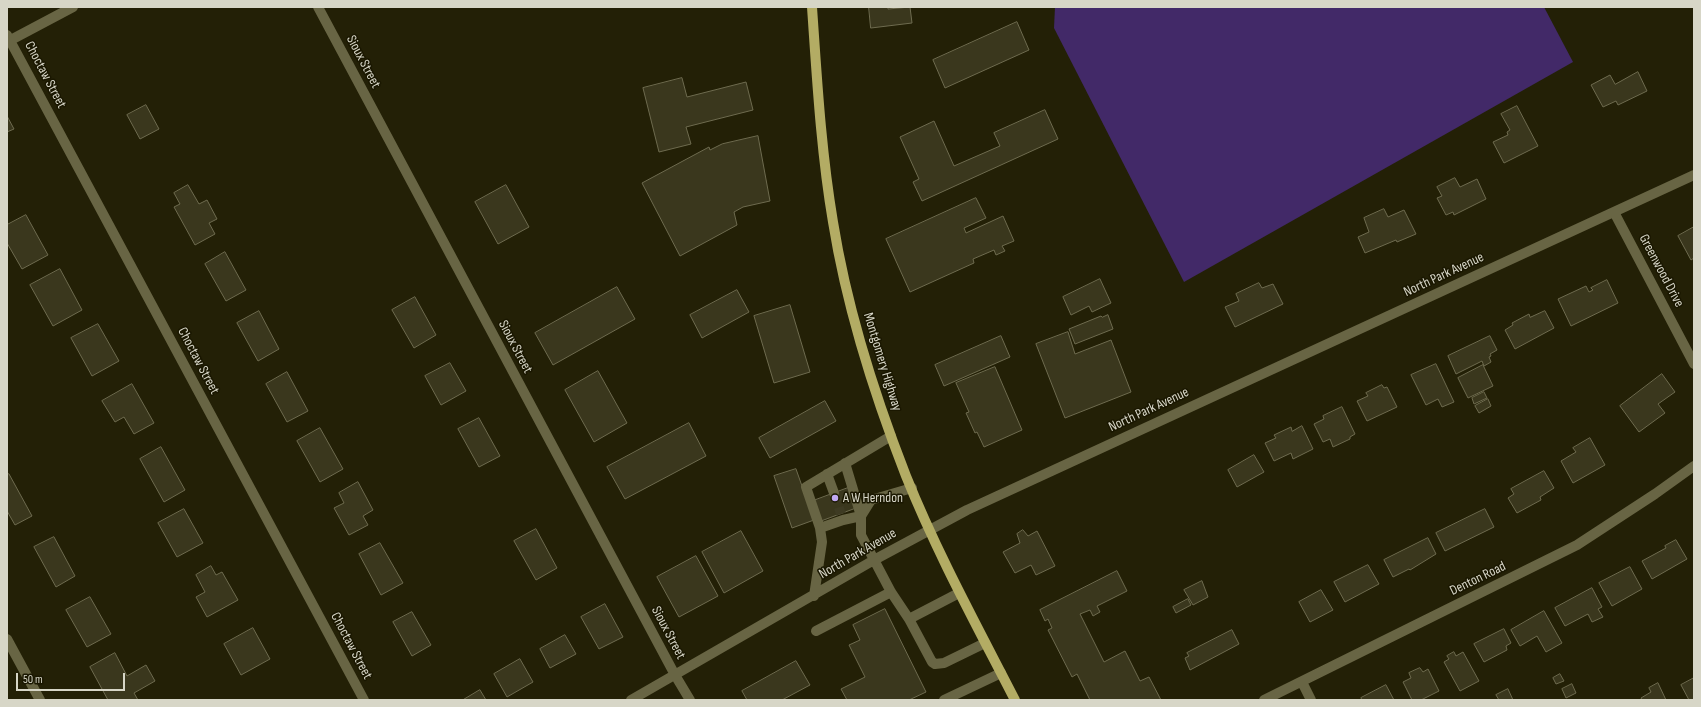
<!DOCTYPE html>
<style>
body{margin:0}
#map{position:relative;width:1701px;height:707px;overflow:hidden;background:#232006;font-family:"Sofia Sans Condensed",sans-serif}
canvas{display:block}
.frame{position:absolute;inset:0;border:8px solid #d7d6c7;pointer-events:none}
.scale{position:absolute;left:16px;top:673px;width:109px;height:18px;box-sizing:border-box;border:2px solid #d7d6c7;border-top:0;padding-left:5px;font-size:12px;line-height:14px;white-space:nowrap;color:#d7d6c7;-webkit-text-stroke:3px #1a1700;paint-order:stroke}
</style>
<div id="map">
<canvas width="1701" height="707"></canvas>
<div class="frame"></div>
<div class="scale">50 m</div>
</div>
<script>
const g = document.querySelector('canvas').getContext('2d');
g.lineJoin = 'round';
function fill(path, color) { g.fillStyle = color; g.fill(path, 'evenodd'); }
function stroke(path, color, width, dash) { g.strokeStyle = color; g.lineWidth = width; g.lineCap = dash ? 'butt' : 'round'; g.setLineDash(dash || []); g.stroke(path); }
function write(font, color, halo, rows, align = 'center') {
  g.font = font + ' "Sofia Sans Condensed",sans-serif'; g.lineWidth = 3; g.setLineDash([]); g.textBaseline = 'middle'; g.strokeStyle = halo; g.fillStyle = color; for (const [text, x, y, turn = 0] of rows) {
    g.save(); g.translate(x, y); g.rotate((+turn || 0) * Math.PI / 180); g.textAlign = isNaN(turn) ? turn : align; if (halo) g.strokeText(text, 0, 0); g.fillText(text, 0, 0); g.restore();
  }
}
fill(new Path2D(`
 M1055,7H1544L1573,62L1184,282L1054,28Z`), '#422968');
const building = new Path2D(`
 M869,7H888V9L910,7L912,23L871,28Z
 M1017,22L1029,50L945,88L933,60Z
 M1638,72L1647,91L1618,105L1616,101L1603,107L1591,85L1610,75L1615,84Z
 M682,78L687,97L746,82L753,110L686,127L691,144L659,152L643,88Z
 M146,105L159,129L140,139L127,115Z
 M1517,106L1538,146L1504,163L1493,142L1508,135L1507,132L1510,130L1501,114Z
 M1045,110L1058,139L922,201L913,182L919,179L900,137L934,121L954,166L1000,146L994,133Z
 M7,116L14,129L7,132Z
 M758,136L770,201L743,207L734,212L737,225L680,256L642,183L709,147L710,150L722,144Z
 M1455,178L1460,187L1477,179L1486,199L1454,215L1453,212L1446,215L1437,198L1442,196L1437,187Z
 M188,185L199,204L207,200L217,219L209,223L215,234L195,245L174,207L180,204L174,193Z
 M506,185L529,227L498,244L475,202Z
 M976,198L986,218L964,228L966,233L1003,216L1014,241L1002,246L1005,251L996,255L994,250L973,259L974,263L910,292L886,239Z
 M1384,209L1388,217L1404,210L1416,234L1397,242L1396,240L1365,253L1358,237L1369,232L1364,218Z
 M26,215L48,255L22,269L7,243V225Z
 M1694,227V258L1691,260L1678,236Z
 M225,252L246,290L226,301L205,264Z
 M60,269L82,310L53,326L30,285Z
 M1100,279L1111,303L1092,312L1089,306L1071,315L1063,297Z
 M1607,280L1618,303L1571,326L1558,299L1586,286L1589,292L1593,290L1591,288Z
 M1259,283L1262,288L1273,284L1283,304L1235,327L1225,307L1239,301L1236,294Z
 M617,287L635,319L553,365L535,333Z
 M737,290L749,312L702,338L690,315Z
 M415,297L436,335L414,348L392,310Z
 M790,305L810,372L774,383L754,316Z
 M259,311L279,349L258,361L237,323Z
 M1545,311L1554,328L1515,349L1505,330L1513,325L1512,323L1529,314L1530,317Z
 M1108,315L1113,329L1075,344L1069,329L1101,316L1102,317Z
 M98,324L119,361L92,376L71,338Z
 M1068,332L1075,354L1111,340L1131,392L1065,418L1036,344Z
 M1001,336L1010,357L944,386L935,365Z
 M1490,336L1497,350L1490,354L1491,356L1489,357L1491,362L1484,366L1482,361L1456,374L1448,356Z
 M450,363L466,391L441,405L425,376Z
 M1436,364L1454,402L1442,407L1438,399L1426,405L1411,375Z
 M1483,365L1493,386L1468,398L1458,378Z
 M995,367L1022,430L984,447L977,432L975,433L966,413L969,412L956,383Z
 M598,371L627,423L594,442L565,390Z
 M287,372L308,411L287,422L266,384Z
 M1662,374L1675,392L1658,404L1665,413L1639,432L1620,406Z
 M132,384L154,423L134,434L124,417L115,422L102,401Z
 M1382,385L1384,388L1387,387L1397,407L1367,421L1357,401L1368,396L1366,393Z
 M1484,392L1487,398L1474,404L1472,398Z
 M1488,399L1491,406L1479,413L1475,406Z
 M825,401L836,421L770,458L759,438Z
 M1342,407L1355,434L1350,437V439L1333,447L1330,439L1323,442L1314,424L1324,419L1323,416Z
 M479,418L500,456L479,467L458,429Z
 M689,423L706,456L625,499L607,467Z
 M1302,426L1313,449L1293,459L1291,453L1274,461L1265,443L1276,438L1274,435L1291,427L1292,431Z
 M320,428L343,469L320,482L297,441Z
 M1590,438L1605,465L1573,483L1561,461L1576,452L1573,448Z
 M161,447L185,490L164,502L140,459Z
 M1254,455L1264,472L1237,487L1228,470Z
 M796,469L814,520L792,528L774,476Z
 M1544,471L1554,488L1540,497L1541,500L1517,513L1508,498L1514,494L1511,489Z
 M9,474L32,516L15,525L7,511V475Z
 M358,482L373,510L363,516L368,525L349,535L334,508L344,503L339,493Z
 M848,488L856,508L821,521L813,501Z
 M184,509L203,543L177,557L158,523Z
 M1485,509L1494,527L1445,551L1436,533Z
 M536,529L557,568L536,580L514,541Z
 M1023,530L1028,536L1037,531L1055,566L1036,575L1031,565L1015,573L1003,552L1020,543L1017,534Z
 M741,531L763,571L724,593L702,552Z
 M54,537L75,576L56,587L34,547Z
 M1428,538L1436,554L1410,570L1409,569L1393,577L1384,560Z
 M1676,540L1687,559L1652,579L1642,561L1666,548L1665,546Z
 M380,543L403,583L381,595L359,554Z
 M696,556L718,596L679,617L657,577Z
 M1368,565L1379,584L1345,602L1334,582Z
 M211,566L216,575L222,572L238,600L207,617L196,597L205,592L196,575Z
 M1630,567L1642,589L1612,606L1599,583Z
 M1117,571L1127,591L1097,606L1100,612L1093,616L1090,610L1080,614L1104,662L1125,651L1140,681L1149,677L1161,700H1090L1077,674L1072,677L1048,630L1052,628L1048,619L1045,621L1040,610Z
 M1202,581L1208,597L1193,605L1184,590Z
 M1592,588L1602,607L1598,609L1603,617L1592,622L1588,614L1565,626L1555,608Z
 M1321,590L1333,610L1310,622L1299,602Z
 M90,597L111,634L87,647L66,610Z
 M1188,599L1191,605L1176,613L1173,607Z
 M605,604L623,637L599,649L581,617Z
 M885,609L926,692L909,700H847L841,689L865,677L849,645L860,640L853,625Z
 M1544,611L1562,643L1546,652L1537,636L1520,646L1511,630Z
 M412,612L431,645L412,656L393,622Z
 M253,628L270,659L241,675L224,644Z
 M1504,629L1511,643L1506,646L1507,650L1484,662L1474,644Z
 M1232,630L1239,644L1190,670L1185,658L1189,656L1187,653Z
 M565,635L576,654L550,668L540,649Z
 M1454,652L1456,656L1463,652L1479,681L1460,691L1444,662L1449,659L1447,656Z
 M115,653L127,676L146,665L155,681L134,693L138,700H108L90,667Z
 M520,659L533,682L507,697L494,674Z
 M796,661L810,685L782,700H747L742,691Z
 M1420,668L1423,672L1428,669L1439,691L1421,700H1412L1403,682L1411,678L1409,673Z
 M1560,674L1564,681L1556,684L1553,678Z
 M1694,678V700H1689L1681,685Z
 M1658,683L1666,700H1642L1641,698L1651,692L1649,688Z
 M1572,684L1576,693L1566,698L1562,689Z
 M1386,685L1394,700H1362L1361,698Z
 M1508,689L1513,700H1499L1496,695Z
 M480,690L486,700H463Z`);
fill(building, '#3a371d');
stroke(building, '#6e6b4f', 1);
stroke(new Path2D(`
 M834,493L841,514`), '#3e3b23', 10, [10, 5]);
stroke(new Path2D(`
 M318,7L675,675L690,700
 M7,35L364,700
 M7,42L73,7
 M1614,212L1694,364
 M827,474L834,493
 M912,488L871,500L861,516V535L891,592L909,619L932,662L935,664L944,663L985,643
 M820,528L843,520L861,516L845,463
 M814,596L822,542L820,528L806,487L891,436
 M909,619L959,593
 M816,631L891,592
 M7,639L40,700
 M1302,682L1311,700
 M631,700L874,560L967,510L1694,175
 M944,700L1001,673
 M1264,700L1577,545L1655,494L1694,466`), '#686544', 10);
stroke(new Path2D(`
 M812,7C817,79 821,151 833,222C847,309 874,394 906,476C937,553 977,626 1015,700`), '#b3ac64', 10);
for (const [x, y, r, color] of [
 [835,498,4,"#c0a8f3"]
]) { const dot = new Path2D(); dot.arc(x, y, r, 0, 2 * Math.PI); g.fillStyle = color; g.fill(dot); stroke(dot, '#1a1700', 1.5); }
write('14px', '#d7d6c7', '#1a1700', [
 ["Sioux Street",363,62,62],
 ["Choctaw Street",45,75,62],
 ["Greenwood Drive",1661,271,62],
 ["North Park Avenue",1444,275,-25],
 ["Sioux Street",515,347,62],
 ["Choctaw Street",198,361,62],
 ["Montgomery Highway",882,362,73],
 ["North Park Avenue",1149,410,-25],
 ["North Park Avenue",858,554,-30],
 ["Denton Road",1478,579,-26],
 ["Sioux Street",668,633,62],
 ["Choctaw Street",351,646,62]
]);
write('14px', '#d7d6c7', '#1a1700', [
 ["A W Herndon",843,498]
], 'left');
</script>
